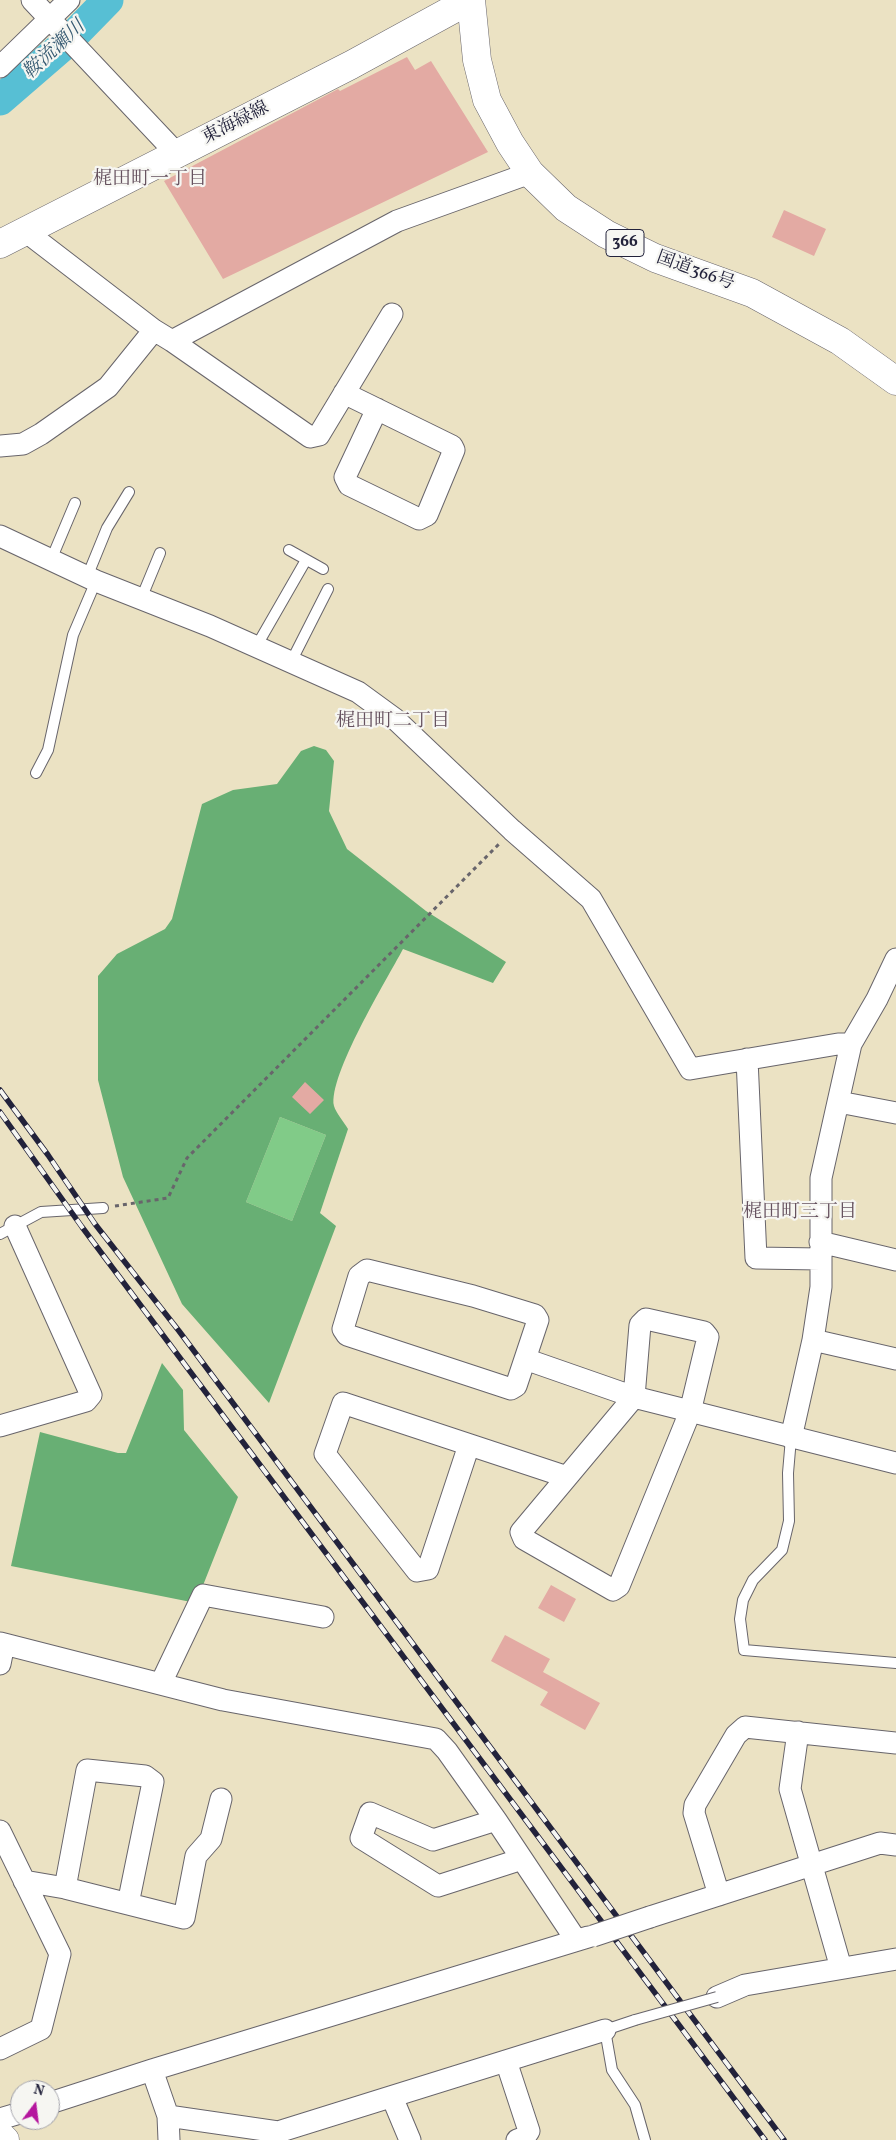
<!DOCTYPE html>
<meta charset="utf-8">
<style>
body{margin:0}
#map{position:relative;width:896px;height:2140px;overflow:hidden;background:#ebe2c3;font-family:Vollkorn,serif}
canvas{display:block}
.north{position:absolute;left:10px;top:2080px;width:50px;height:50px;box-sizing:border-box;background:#f6f6f2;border:1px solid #a1a1a9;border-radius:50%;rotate:15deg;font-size:14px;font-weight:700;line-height:20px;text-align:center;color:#22223b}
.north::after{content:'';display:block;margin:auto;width:18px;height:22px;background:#b5179e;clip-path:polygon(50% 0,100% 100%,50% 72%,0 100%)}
</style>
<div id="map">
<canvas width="896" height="2140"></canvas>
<div class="north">N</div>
</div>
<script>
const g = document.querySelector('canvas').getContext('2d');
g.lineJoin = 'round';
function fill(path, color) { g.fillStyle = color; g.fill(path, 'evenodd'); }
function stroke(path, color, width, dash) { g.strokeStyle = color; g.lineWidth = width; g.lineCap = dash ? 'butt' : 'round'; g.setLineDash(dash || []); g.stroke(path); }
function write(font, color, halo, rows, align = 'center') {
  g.font = font + ' Vollkorn,"Noto Serif JP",serif'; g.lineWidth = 4.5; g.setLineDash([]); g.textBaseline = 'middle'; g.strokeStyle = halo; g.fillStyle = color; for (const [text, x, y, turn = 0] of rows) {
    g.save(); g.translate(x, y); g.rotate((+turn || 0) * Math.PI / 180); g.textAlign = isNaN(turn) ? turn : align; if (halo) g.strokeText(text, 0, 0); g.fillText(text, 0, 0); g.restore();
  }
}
fill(new Path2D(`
 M280,1117L326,1135L292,1221L246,1202Z`), '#81cb88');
fill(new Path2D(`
 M314,746L326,750L334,761L329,811L347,849L426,911L506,962L493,983L403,949C387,979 328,1076 334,1106C336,1113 344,1122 348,1129L320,1213L336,1226L269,1403L182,1304L123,1177L98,1080V976L117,954L165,929L172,919L202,804L233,790L277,784L301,751ZM280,1117L326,1135L292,1221L246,1202Z
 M162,1363L183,1390L184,1430L238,1497L196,1603L11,1566L40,1432L118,1453H126Z`), '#68af74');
stroke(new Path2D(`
 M0,100L66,43L108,0`), '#57bfd4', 31);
fill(new Path2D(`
 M407,57L415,70L431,61L488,152L223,279L164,181L338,89L340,91Z
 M784,210L826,229L814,256L772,237Z
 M305,1082L324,1100L310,1114L292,1097Z
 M551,1585L576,1599L564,1622L538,1608Z
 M505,1635L550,1659L543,1672L600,1703L585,1730L540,1705L548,1692L491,1661Z`), '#e3aaa3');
const lane = new Path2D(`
 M289,550L323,569
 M51,560L75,503
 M87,577L107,528L129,492
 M141,599L160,553
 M256,647L306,560
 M291,662L328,589
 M36,773L48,750L73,635L96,581
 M0,1234L41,1212L103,1208
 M791,1438L788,1473L789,1521L782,1550L753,1580L743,1600L740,1619L744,1650L896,1663
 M635,2020L605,2030L612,2070L635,2105L645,2140`);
const street = new Path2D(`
 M32,0L177,154
 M0,67L69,0
 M25,231L154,330L172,341L397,221L530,173
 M172,341L310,437L319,435L392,314
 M344,393L452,446L454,450L427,515L419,519L349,485L345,477L377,409
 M0,446L23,444L41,434L108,387L154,330
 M0,536L96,581L210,626L358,692L395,719L512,830L591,899L690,1069L838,1044H851
 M747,1059L756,1258L820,1259
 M839,1102L896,1113
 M820,1242L896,1260
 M646,1319L704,1332L708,1337L690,1412L619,1586L613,1590L524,1539L521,1532L634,1397L640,1325Z
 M813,1340L896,1359
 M525,1359L538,1320L535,1315L473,1296L367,1270L359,1276L343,1329L347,1335L511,1389L516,1386L525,1359L634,1397L896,1463
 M0,1426L86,1401L91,1395L15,1226
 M791,1438L813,1340L821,1287V1178L851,1044L877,999L896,959
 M469,1445L428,1569L417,1571L325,1454L343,1403L567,1477
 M0,1643L223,1700L436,1739L447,1751L496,1820L576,1940
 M0,1664L4,1644
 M161,1683L203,1595L323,1617
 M798,1732L790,1789L841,1968
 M496,1820L433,1840L370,1813L361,1838L438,1886L522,1859
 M0,1831L60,1954L41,2029L0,2049
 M24,1881L65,1888L184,1918L196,1856L211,1839L221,1799
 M65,1888L87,1770L145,1776L153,1782L128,1904
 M719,1895L694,1813L695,1805L736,1735L745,1727L896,1743
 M650,1917L880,1843L896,1845
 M717,1997L745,1985L896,1959
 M506,2061L529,2131L525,2137L517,2140
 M152,2070L168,2116L169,2140
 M392,2097L410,2140
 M50,2103L152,2070L588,1937
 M168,2116L278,2132L605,2030
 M0,2119L20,2113`);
const secondary = new Path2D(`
 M0,244L351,65L470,0
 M0,2135L5,2140`);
const highway = new Path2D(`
 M471,0L477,60L487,100L510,143L530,173L566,208L606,234L655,258L752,293L840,341L896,381`);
stroke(lane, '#68656b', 12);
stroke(street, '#68656b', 23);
stroke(secondary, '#68656b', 29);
stroke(highway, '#68656b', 29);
stroke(new Path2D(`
 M115,1206L168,1198L187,1158L500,843`), '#68656b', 3, [4, 4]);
stroke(lane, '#fff', 10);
stroke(street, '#fff', 21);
stroke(secondary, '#fff', 28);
stroke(highway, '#fff', 28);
const rail = new Path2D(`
 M0,1090L48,1155L95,1224L179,1331L784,2140
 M0,1112L82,1227L765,2140`);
stroke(rail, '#22223b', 5.5);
stroke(rail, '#f6f6f2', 4, [11]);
const laneBridge = new Path2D(`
 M635,2020L717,1997`);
const streetBridge = new Path2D(`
 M593,1936L650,1917`);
stroke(laneBridge, '#68656b', 12, []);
stroke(streetBridge, '#68656b', 23, []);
stroke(laneBridge, '#fff', 10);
stroke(streetBridge, '#fff', 21);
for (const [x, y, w] of [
 [625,243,38]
]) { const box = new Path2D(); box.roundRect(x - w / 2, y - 13.5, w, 27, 4); g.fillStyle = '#f6f6f2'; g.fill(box); stroke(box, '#22223b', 1); }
write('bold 16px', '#22223b', null, [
 ["366",625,243]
]);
write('18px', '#22223b', '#f6f6f2', [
 ["東海緑線",236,124,-27],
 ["国道366号",695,272,20]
]);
write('italic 19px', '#355971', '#f6f6f2', [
 ["鞍流瀬川",55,51,-43]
]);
write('19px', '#66525f', '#f6f6f2', [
 ["梶田町一丁目",150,181],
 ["梶田町二丁目",393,723],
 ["梶田町三丁目",800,1214]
]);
</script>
